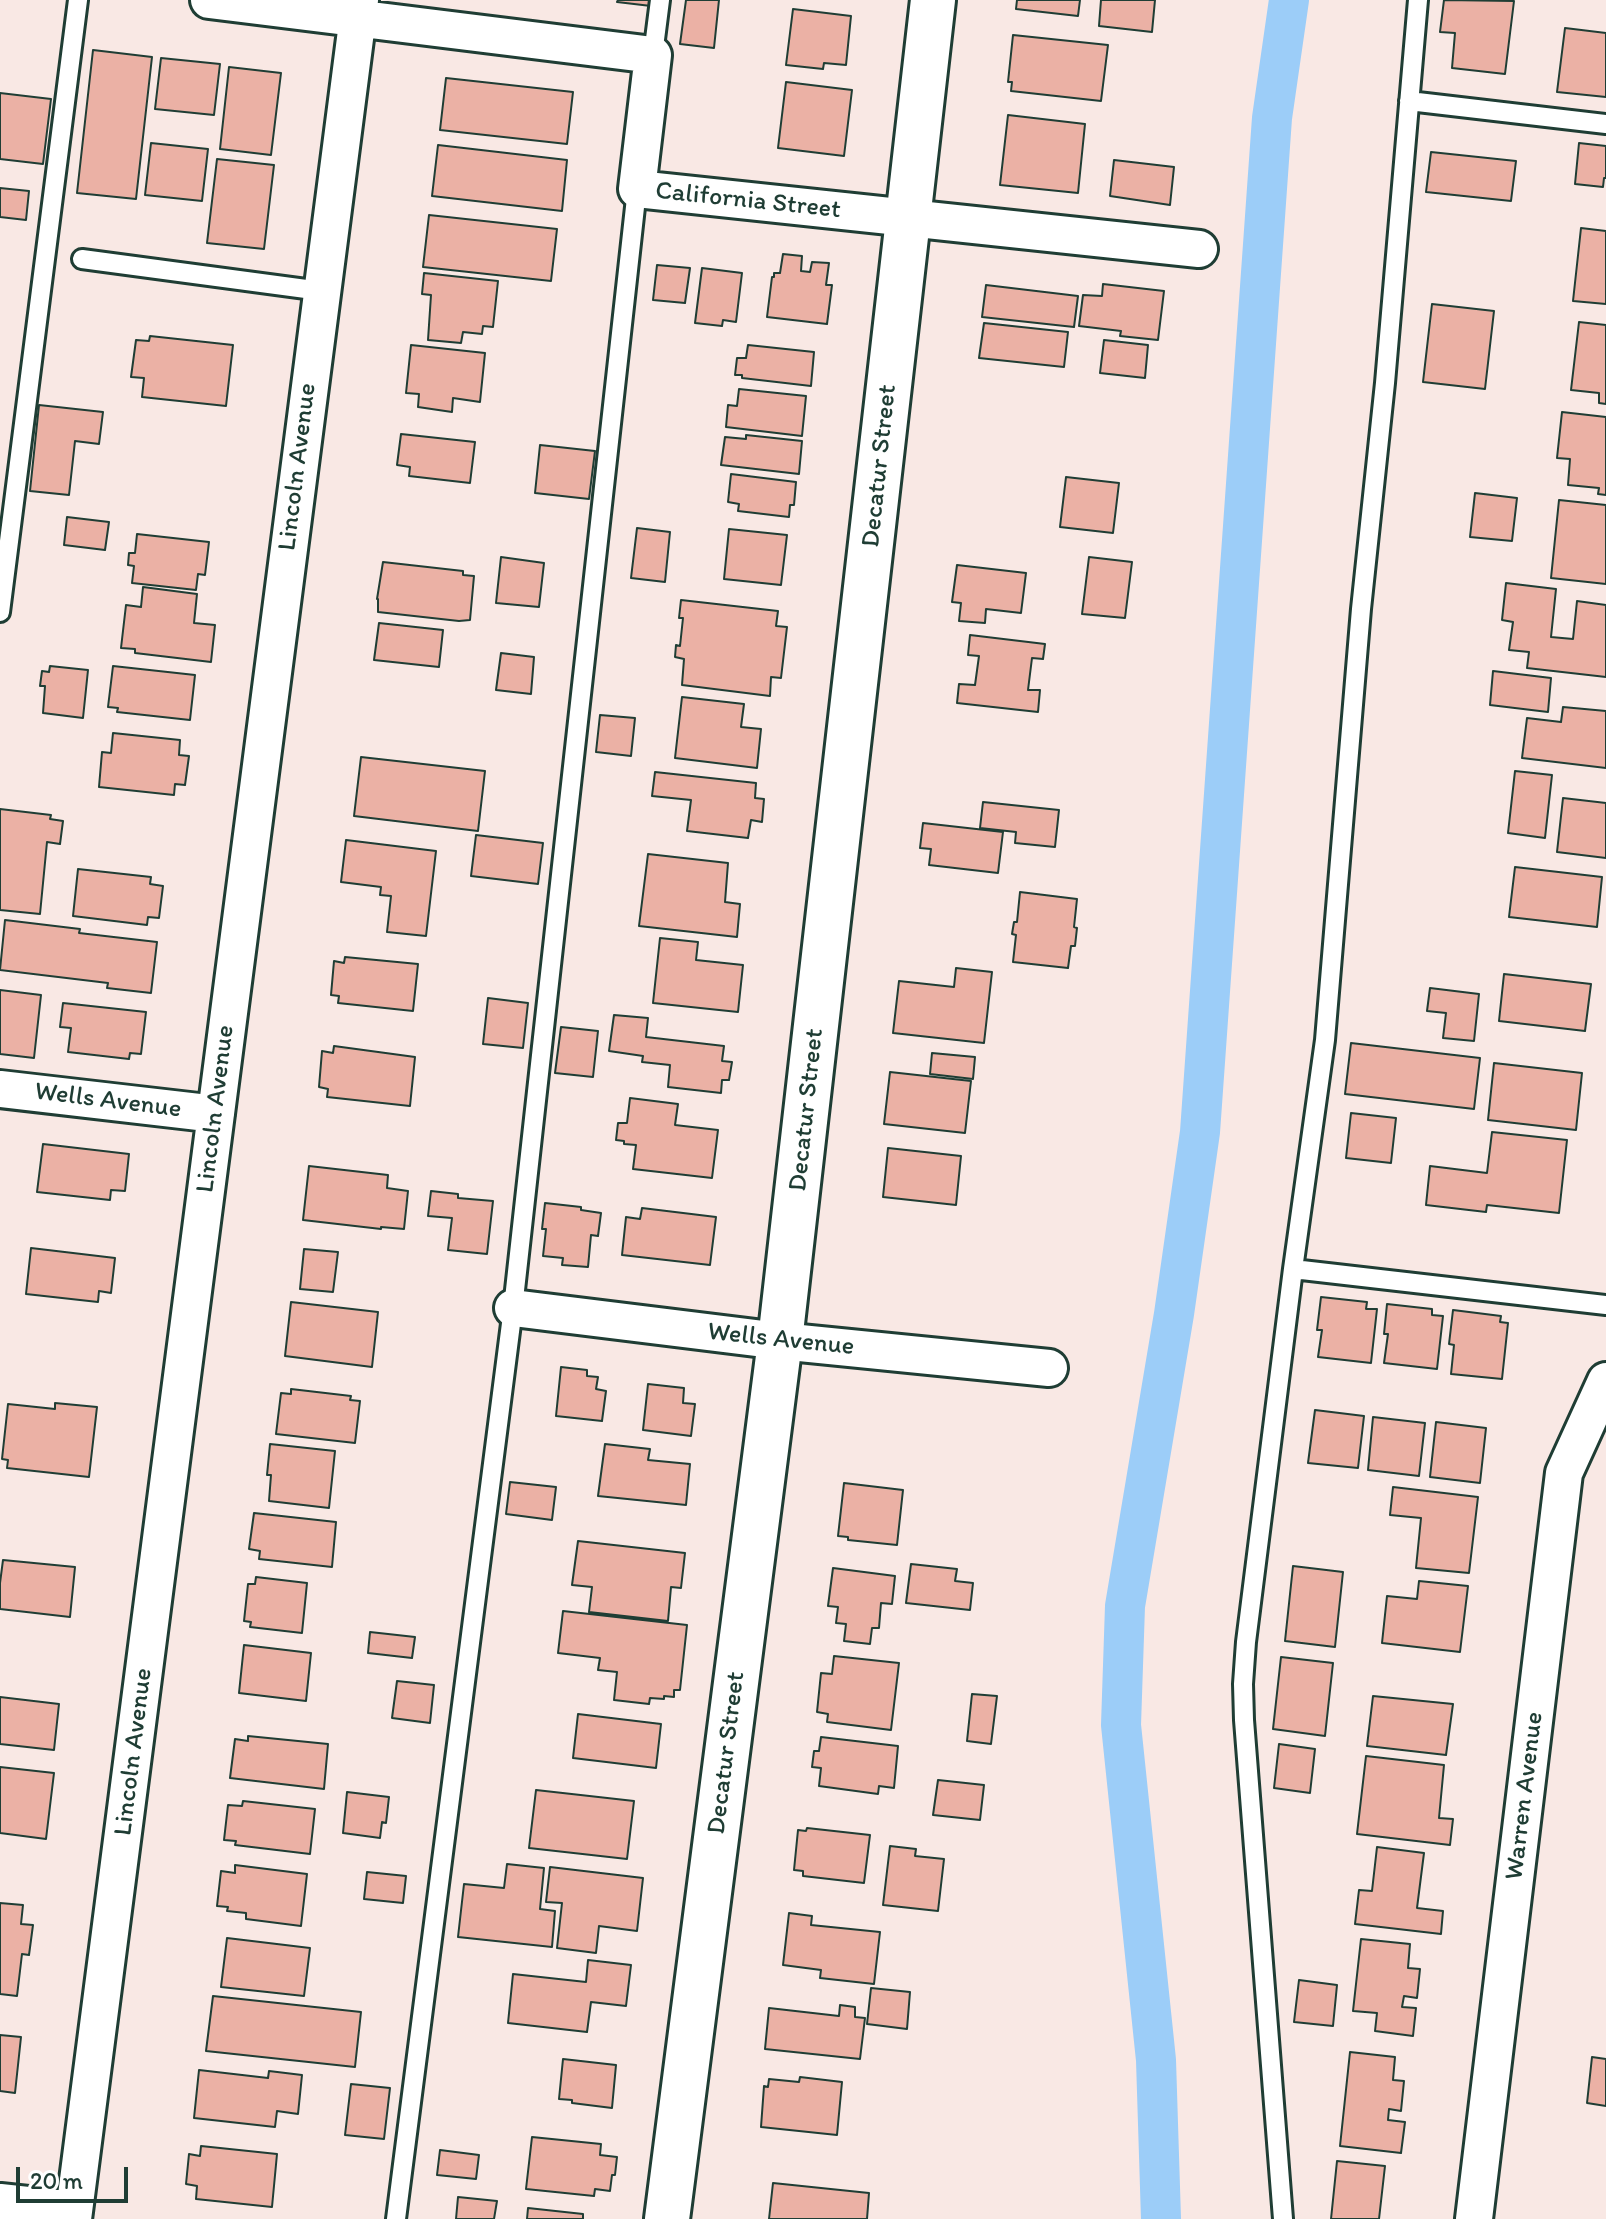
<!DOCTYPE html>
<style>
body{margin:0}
#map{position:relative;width:1606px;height:2219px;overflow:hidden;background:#f9e8e4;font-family:Itim,sans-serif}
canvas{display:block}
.scale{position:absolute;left:16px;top:2167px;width:112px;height:36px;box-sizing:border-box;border:4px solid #1f3d34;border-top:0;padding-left:10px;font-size:24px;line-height:28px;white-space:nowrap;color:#1f3d34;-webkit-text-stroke:6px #fff;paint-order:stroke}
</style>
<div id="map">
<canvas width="1606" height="2219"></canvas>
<div class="scale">20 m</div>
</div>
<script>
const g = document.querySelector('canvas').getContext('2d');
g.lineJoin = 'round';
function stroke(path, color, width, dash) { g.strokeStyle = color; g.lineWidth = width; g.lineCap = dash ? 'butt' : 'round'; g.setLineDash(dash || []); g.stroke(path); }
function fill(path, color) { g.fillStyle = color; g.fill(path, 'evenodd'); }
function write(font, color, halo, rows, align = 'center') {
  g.font = font + ' Itim,sans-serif'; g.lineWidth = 6; g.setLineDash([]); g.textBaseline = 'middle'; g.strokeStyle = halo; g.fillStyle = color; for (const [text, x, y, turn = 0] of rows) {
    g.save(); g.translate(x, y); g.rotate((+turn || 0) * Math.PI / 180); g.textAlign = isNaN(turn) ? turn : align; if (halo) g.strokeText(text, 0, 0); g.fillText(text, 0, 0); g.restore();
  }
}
stroke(new Path2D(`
 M1161,2219L1156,2060L1121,1725L1125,1606L1174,1314L1200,1132L1272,118L1289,0`), '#9ccdf8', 40);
const building = new Path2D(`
 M618,0H651V6L617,2Z
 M686,0H719L714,48L680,44Z
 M1017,0H1080L1078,16L1016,9Z
 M1101,0H1155L1152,32L1099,26Z
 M1444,0L1514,1L1505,74L1452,68L1455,33L1440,32Z
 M793,9L851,16L846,65L824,63L823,69L786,65Z
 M1565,28L1606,33V97L1557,92Z
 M1013,35L1108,45L1101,101L1011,91L1012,82H1008Z
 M93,50L152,57L136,199L77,193Z
 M161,58L220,64L214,115L155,109Z
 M229,67L281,73L271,155L220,149Z
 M446,78L573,92L567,144L440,130Z
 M786,82L852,90L844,156L778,148Z
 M0,93L51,99L43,164L0,159Z
 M1008,115L1085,124L1078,193L1000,185Z
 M151,143L208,149L202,201L145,195Z
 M1579,143L1606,146V178H1604L1603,187L1575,184Z
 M438,145L567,160L562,211L432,196Z
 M1431,152L1516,161L1511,201L1426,192Z
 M217,159L274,165L264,249L207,243Z
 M1114,160L1174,167L1170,205L1110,196Z
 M0,188L29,191L26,220L0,217Z
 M429,215L557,229L551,281L423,267Z
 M1581,228L1606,231V304L1573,301Z
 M783,254L802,256L801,271L810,272L812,262L829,263L826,285H832L827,324L767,317L772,277H774V273H780Z
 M657,265L690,268L685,303L653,300Z
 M702,268L742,273L736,322L723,320L722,326L695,323Z
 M424,273L498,281L493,327L483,326L482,334L463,332L461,343L428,340L431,295L422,294Z
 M1103,284L1164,291L1158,340L1120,336L1121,331L1079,326L1083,295L1102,296Z
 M986,285L1078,296L1074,327L982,317Z
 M1432,304L1494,311L1485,389L1423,382Z
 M1579,322L1606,325V404L1599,403V393L1571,390Z
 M984,323L1068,332L1064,367L979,358Z
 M150,336L233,345L226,406L142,397L144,378L131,377L136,340L149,341Z
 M1104,340L1148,345L1145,378L1100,373Z
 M411,345L485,353L480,402L453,398L452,412L418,407L419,394L406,393Z
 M748,345L814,352L811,386L742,378V375H735L737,358H746Z
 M739,389L806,396L802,436L726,427L728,405L737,406Z
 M39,405L103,412L99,444L75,441L69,495L30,491Z
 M1562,412L1606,417V495L1598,494L1599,488L1568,485L1570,459L1557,458Z
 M401,434L475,442L470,483L409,476L410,467L397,465Z
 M746,435L802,441L799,474L721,465L725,437L746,439Z
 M540,445L595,451L589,499L535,493Z
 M731,474L796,482L794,505H790L789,517L738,511L739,504L728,502Z
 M1066,477L1119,483L1113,533L1060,527Z
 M1475,493L1517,498L1512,541L1470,537Z
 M1559,500L1606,505V584L1551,578Z
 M67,517L109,522L105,550L64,545Z
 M637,528L670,532L665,582L631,578Z
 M729,529L787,535L781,585L724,579Z
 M137,534L209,542L205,575L198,574L196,590L132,583L134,566L128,565L129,553H135Z
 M501,557L544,563L539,607L496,603Z
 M1089,557L1132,562L1125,618L1082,614Z
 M383,562L463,571V575L474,576L470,620L459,621L378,612V599H377Z
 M957,565L1026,573L1021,613L986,609L985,623L959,621L961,603L952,602Z
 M1506,583L1556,589L1551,637L1573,639L1577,601L1606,605V677L1527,668L1529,652L1509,650L1513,622L1502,620Z
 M143,587L197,594L194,623L215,625L211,662L135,653V649L121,648L126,605L141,607Z
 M681,600L778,611L776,626L787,627L781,678L771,677L770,696L682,685L684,659L675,657L676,645L680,646L683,618H679Z
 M379,623L443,630L439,667L374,660Z
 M970,635L1045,644L1043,659L1032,658L1028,690H1040L1038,712L957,703L959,684L975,685L979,656L968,655Z
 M501,653L534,657L531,694L496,690Z
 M50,666L88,670L83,718L43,713L45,686H40L42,671L49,672Z
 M113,666L195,675L190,720L117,712L118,708L108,707Z
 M1493,671L1551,678L1548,712L1490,705Z
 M682,697L744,704L741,727L761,729L757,768L675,758Z
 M1563,707L1606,711V768L1522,758L1527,718L1561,722Z
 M600,715L635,718L631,756L596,752Z
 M113,733L180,740L179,755L189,756L185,785L175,784L174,795L99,787L102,752L111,753Z
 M361,757L485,771L478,831L354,816Z
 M1515,771L1552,775L1545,838L1508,833Z
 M655,772L756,783L755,798L764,799L762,822L751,820L748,838L687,831L691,800L652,796Z
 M1563,798L1606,803V858L1557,852Z
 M983,802L1059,810L1055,847L1015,843L1016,832L980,828Z
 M0,809L51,815L50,819L63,821L60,844L47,842L40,914L0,910Z
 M923,823L1003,832L998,873L929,865L931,849L920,848Z
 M476,835L543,843L538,884L471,876Z
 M346,840L436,851L426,936L387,932L391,896L380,895L381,887L341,882Z
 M648,854L728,863L725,902L740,904L737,937L639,926Z
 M1515,867L1602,877L1597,927L1509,917Z
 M78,869L151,877L150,884L163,886L159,918L148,917L147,925L73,916Z
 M1020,892L1077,899L1074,927L1077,928L1075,946H1071L1068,968L1013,962L1016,935L1012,934L1014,922H1017Z
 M5,920L80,929L79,933L157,942L151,993L107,988L108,983L0,970Z
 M660,938L698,942L696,960L743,965L738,1012L653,1003Z
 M345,957L418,964L413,1011L338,1003L339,996L331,995L334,961L344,963Z
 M956,968L992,972L984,1043L893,1033L899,981L954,987Z
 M1504,974L1591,984L1585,1031L1499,1021Z
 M1430,988L1479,994L1474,1041L1443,1038L1446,1013L1427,1011Z
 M0,990L41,995L34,1058L0,1054Z
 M488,998L528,1003L523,1048L483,1044Z
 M63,1003L146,1012L141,1054L130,1053L129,1059L68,1052L71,1028L60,1027Z
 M614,1015L648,1018L646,1037L724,1046L722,1061L732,1062L729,1080H722L721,1093L668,1087L670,1065L642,1062L643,1056L609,1051Z
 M561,1027L598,1031L593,1077L555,1073Z
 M1351,1043L1480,1058L1474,1109L1345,1094Z
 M334,1046L415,1057L410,1106L327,1097L328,1089L319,1087L322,1051L333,1053Z
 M932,1053L975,1057L973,1079L930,1074Z
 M1494,1063L1582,1073L1576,1130L1488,1120Z
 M890,1072L971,1081L965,1133L884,1124Z
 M630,1098L678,1104L675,1125L718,1130L712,1178L633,1169L636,1145L624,1144V1141L616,1140L618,1123H627Z
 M1351,1113L1396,1118L1391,1163L1346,1158Z
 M1492,1132L1567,1140L1559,1213L1487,1205L1486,1212L1426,1205L1430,1166L1487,1173Z
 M43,1144L129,1154L125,1191L111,1190L110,1200L37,1192Z
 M888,1148L961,1156L956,1205L883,1197Z
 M309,1166L388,1175L387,1188L408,1191L404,1229L381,1227V1229L303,1220Z
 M431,1191L458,1194V1198L493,1201L487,1254L448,1250L452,1218L428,1216Z
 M545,1203L581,1207V1210L601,1213L598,1236L591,1235L588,1267L562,1265L563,1258L543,1256L546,1229H542Z
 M642,1208L716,1217L710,1265L622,1255L626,1217L640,1219Z
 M31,1248L115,1258L111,1293L99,1291L98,1302L26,1294Z
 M304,1249L338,1252L333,1292L300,1289Z
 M1321,1297L1367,1302L1366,1309H1377L1371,1363L1318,1357L1322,1330H1317Z
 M291,1302L378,1312L372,1367L285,1356Z
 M1387,1304L1432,1309V1315L1443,1316L1437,1369L1384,1363L1388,1334H1384Z
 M1453,1310L1501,1316L1500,1322L1508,1323L1502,1379L1451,1374L1454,1345L1449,1344Z
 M561,1367L587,1370V1376L598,1377L596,1389L606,1391L602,1421L556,1416Z
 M648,1384L684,1388L683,1403L695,1404L691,1436L643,1430Z
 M291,1389L351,1396L350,1400L360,1401L355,1443L276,1434L281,1393L291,1394Z
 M55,1403L97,1407L89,1477L7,1468L8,1460L2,1459L8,1404L55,1409Z
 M1315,1410L1364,1416L1358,1468L1308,1463Z
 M1373,1417L1425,1423L1419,1476L1368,1470Z
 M1436,1422L1486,1428L1480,1483L1430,1477Z
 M270,1444L335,1451L329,1508L269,1501L271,1475H267Z
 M605,1444L650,1449L648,1460L690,1464L686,1505L598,1496Z
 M510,1482L556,1487L552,1520L506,1514Z
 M844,1483L903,1490L897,1545L848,1540V1537L838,1536Z
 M1393,1487L1478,1497L1469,1573L1416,1568L1421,1518L1390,1515Z
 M254,1513L336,1522L332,1567L259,1559L260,1551L249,1549Z
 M578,1541L685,1553L681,1588L671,1587L668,1621L589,1612L592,1587L572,1585Z
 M3,1560L75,1567L70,1617L0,1609V1583Z
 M911,1564L957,1569L955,1581L973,1583L970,1610L906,1603Z
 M1293,1566L1343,1572L1335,1647L1285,1641Z
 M833,1568L895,1576L892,1604L881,1603L879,1628H872L870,1644L844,1641L846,1624L836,1623L838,1607L828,1606Z
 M256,1577L307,1583L302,1633L250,1627L251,1622L244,1621L248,1584H255Z
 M1419,1581L1468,1586L1460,1652L1382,1643L1387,1596L1417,1599Z
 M563,1611L687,1625L680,1690H674V1697L664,1696V1699L650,1698L649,1704L614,1700L617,1672L598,1670L600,1658L558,1653Z
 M370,1632L415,1637L412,1658L368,1653Z
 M244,1645L311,1653L306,1701L239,1693Z
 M834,1656L899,1663L891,1730L827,1722L828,1714L817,1712L821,1673L832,1674Z
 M1281,1657L1333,1663L1325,1736L1273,1729Z
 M397,1681L434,1685L430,1723L392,1718Z
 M972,1694L997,1696L991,1744L967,1741Z
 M1373,1696L1453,1704L1446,1755L1367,1746Z
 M0,1697L59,1704L54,1750L0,1744Z
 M578,1714L661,1724L656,1768L573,1758Z
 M248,1736L328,1744L324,1789L230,1778L235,1739L248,1741Z
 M821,1737L898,1746L894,1788L879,1786L878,1794L819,1786L821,1768L812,1767L814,1751H819Z
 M1279,1744L1315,1749L1310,1793L1274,1788Z
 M1366,1756L1444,1765L1439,1818L1453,1819L1450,1845L1357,1834Z
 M0,1767L54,1773L46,1839L0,1833Z
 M938,1780L984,1785L980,1820L933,1815Z
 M536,1790L634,1801L627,1859L529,1848Z
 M347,1792L389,1797L386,1823L382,1822L380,1838L343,1833Z
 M243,1801L315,1809L310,1854L235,1845L236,1841L224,1840L228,1805L242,1806Z
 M807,1828L870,1835L864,1883L803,1876V1871L794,1870L798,1830L806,1831Z
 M890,1846L916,1849L915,1856L944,1859L938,1911L883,1905Z
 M1377,1847L1424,1853L1417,1908L1443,1911L1441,1934L1355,1924L1359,1890L1372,1891Z
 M507,1864L544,1868L540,1909L555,1911L552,1947L458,1937L464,1884L504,1888Z
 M235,1865L307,1874L301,1926L246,1919V1913L227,1911L228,1907L217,1906L221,1871L235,1873Z
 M550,1867L643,1878L637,1931L599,1926L596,1953L557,1948L562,1903L546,1902Z
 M367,1872L406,1876L403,1903L364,1899Z
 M0,1903L23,1905L21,1924L33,1925L29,1955L22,1954L17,1996L0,1994Z
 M789,1913L812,1916L811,1925L880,1932L874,1984L820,1978L821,1970L783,1965Z
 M227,1938L310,1948L304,1996L221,1987Z
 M1361,1939L1410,1944L1408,1968L1420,1969L1417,1998L1404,1996L1402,2007L1416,2008L1413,2036L1375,2031L1377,2013L1353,2011Z
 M588,1960L631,1965L626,2006L591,2002L587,2032L508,2023L513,1974L586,1982Z
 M1299,1980L1337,1985L1333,2026L1294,2022Z
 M871,1988L910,1992L907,2029L867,2024Z
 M213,1996L361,2012L355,2067L206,2051Z
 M840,2005L855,2007V2017L865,2018L860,2059L765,2049L769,2008L839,2016Z
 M0,2035L21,2037L15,2093L0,2091Z
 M1350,2052L1395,2057L1393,2080L1404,2081L1401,2111L1389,2109L1388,2120L1405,2122L1401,2153L1340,2146Z
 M1592,2057L1606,2059V2106L1587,2103Z
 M563,2059L616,2065L612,2108L572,2103V2100L559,2099Z
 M199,2070L268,2078L269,2071L302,2075L298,2114L277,2111L275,2127L194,2118Z
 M800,2077L842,2082L837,2135L761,2127L764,2086L768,2087L769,2079L799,2082Z
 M351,2084L390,2088L384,2139L345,2135Z
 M532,2137L601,2144L600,2155L617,2157L615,2175H612L610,2191L595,2189L594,2196L526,2189Z
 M201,2146L277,2154L272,2207L196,2199L197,2186L186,2184L189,2154L200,2156Z
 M440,2150L479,2155L476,2179L437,2175Z
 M1337,2161L1385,2166L1379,2219H1331Z
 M773,2183L869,2193L867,2219H769Z
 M458,2197L497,2201L494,2219H456Z
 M528,2208L583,2214V2219H527Z`);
fill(building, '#ebb1a5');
stroke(building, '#1f3d34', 2);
const service = new Path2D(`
 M653,55L660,0
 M1409,101L1606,124
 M82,259L321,291
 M0,612L78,0
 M1293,1269L1606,1305
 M396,2219L513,1308L637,189
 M1283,2219L1244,1720L1243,1684L1246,1642L1293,1269L1325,1040L1361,609L1385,383L1418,0`);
const minor = new Path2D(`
 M209,0L653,55L637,189L1199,249
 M0,1089L216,1114
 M513,1308L780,1341L1049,1368
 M0,2202L74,2210
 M73,2219L360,0
 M1474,2219L1564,1473L1606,1381`);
const tertiary = new Path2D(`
 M667,2219L780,1341L933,0`);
stroke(service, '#1f3d34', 24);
stroke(minor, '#1f3d34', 42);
stroke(tertiary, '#1f3d34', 50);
stroke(service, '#fff', 18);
stroke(minor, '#fff', 36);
stroke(tertiary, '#fff', 44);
write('26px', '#1f3d34', '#fff', [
 ["California Street",748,201,6],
 ["Decatur Street",880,466,-84],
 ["Lincoln Avenue",298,467,-83],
 ["Wells Avenue",108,1101,7],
 ["Lincoln Avenue",216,1109,-83],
 ["Decatur Street",807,1110,-84],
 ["Wells Avenue",781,1340,6],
 ["Lincoln Avenue",134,1752,-83],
 ["Decatur Street",727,1753,-83],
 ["Warren Avenue",1525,1796,-83]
]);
</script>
